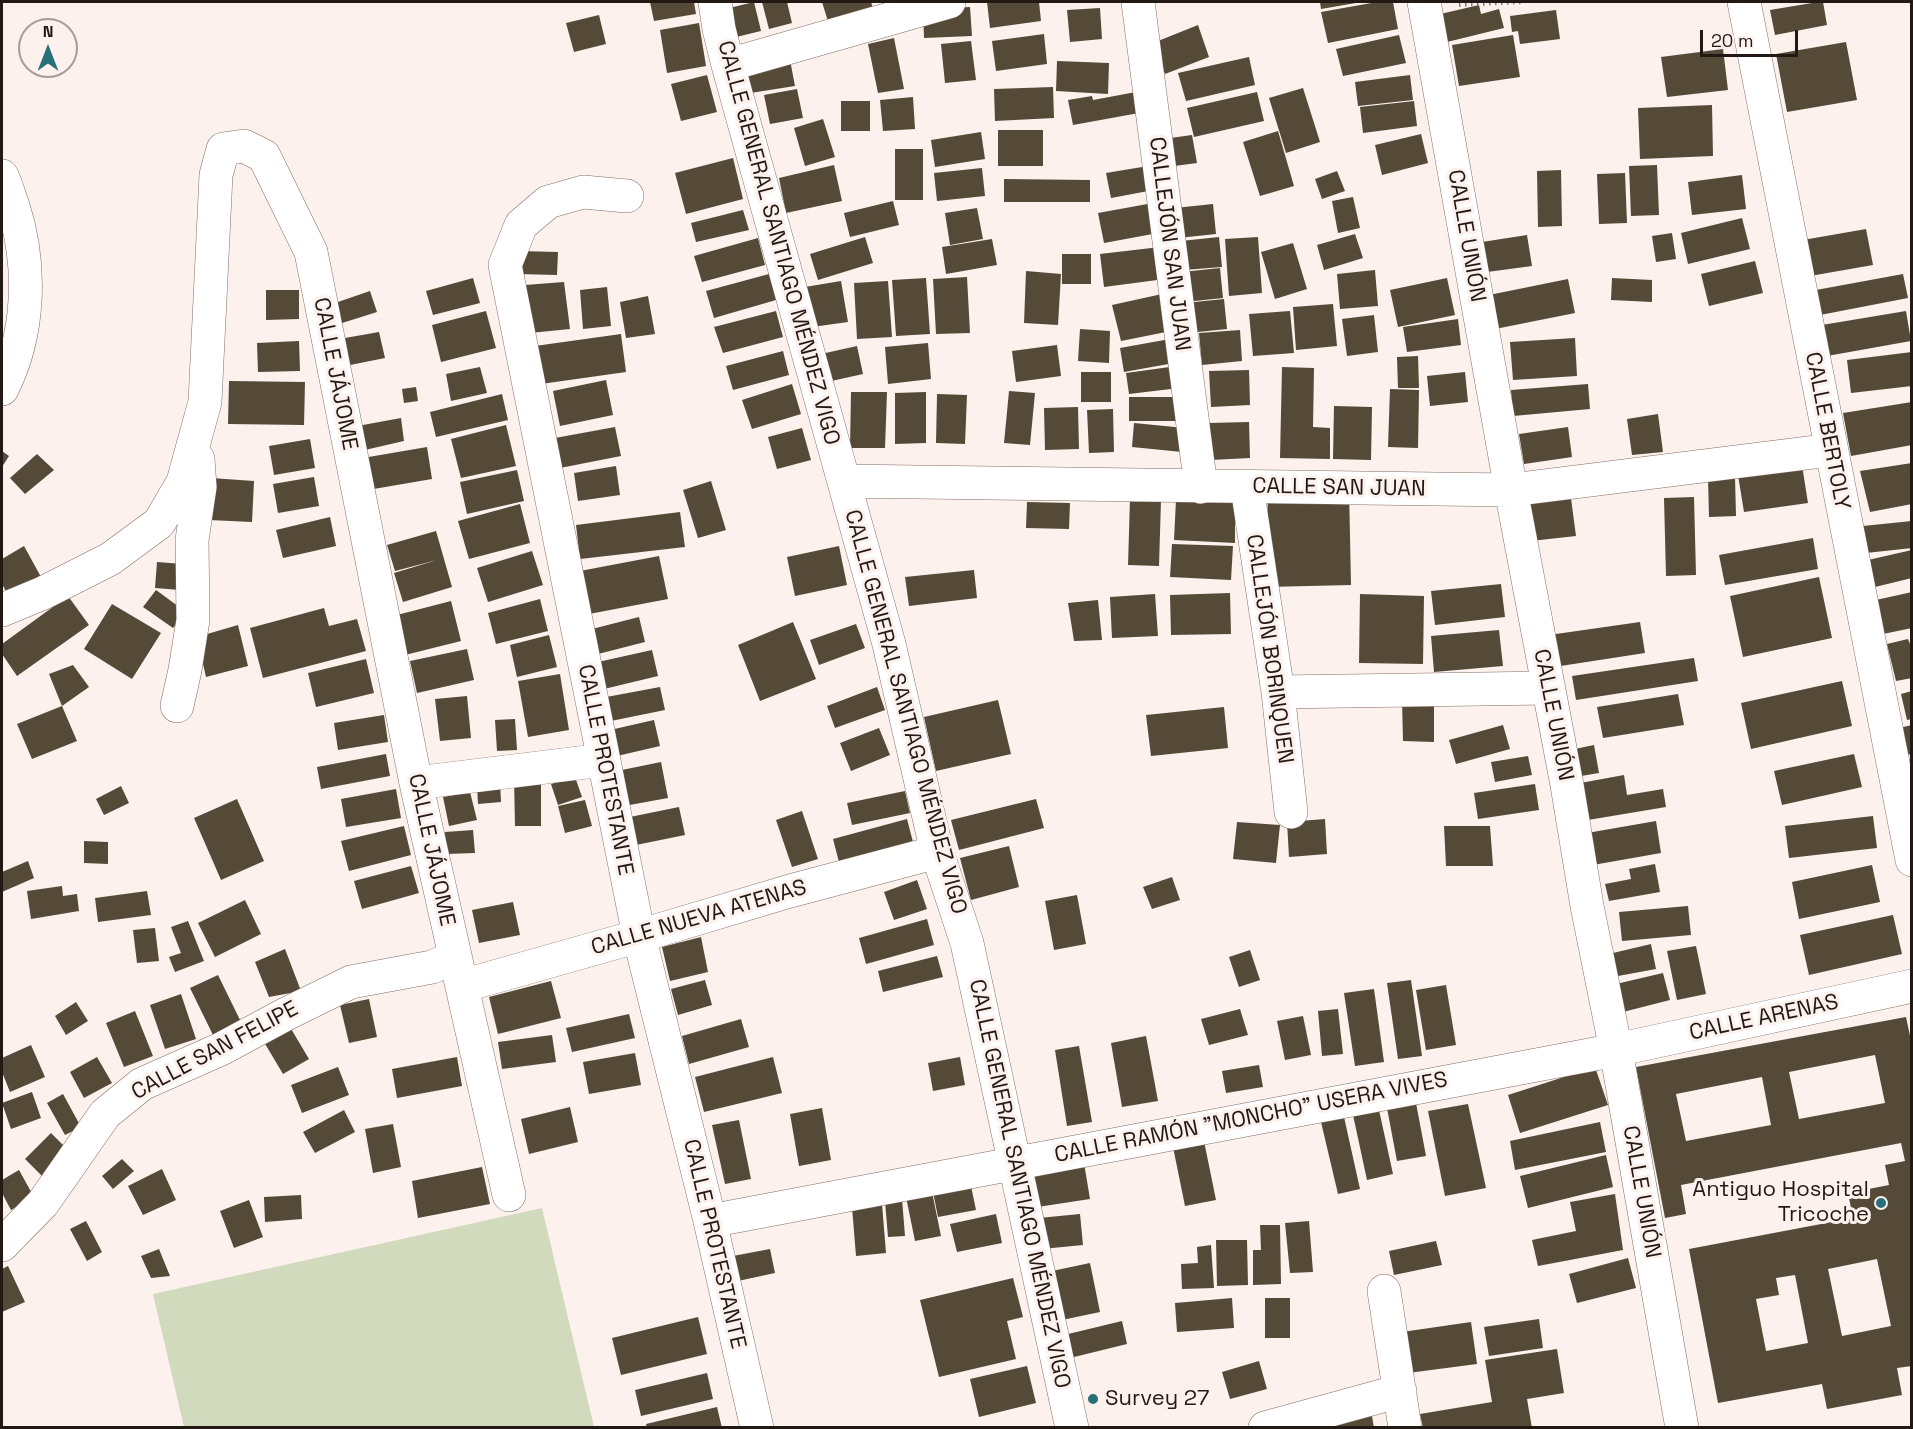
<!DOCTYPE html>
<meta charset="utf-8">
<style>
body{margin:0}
#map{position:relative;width:1913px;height:1429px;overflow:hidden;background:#fcf1ed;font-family:"Space Grotesk",sans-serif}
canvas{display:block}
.frame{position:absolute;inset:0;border:3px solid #221915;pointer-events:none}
.north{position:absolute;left:18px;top:18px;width:60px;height:60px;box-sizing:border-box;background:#fcf1ed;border:2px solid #a59b97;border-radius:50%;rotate:0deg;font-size:16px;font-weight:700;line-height:24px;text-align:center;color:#221915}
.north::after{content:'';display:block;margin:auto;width:21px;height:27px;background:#27707a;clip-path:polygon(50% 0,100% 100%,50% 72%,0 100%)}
.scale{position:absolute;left:1700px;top:30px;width:98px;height:27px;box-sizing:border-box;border:3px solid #221915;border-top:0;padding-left:8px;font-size:18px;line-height:21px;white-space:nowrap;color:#221915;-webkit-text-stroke:4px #fcf1ed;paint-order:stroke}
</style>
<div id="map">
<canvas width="1913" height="1429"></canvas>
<div class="frame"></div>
<div class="north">N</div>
<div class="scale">20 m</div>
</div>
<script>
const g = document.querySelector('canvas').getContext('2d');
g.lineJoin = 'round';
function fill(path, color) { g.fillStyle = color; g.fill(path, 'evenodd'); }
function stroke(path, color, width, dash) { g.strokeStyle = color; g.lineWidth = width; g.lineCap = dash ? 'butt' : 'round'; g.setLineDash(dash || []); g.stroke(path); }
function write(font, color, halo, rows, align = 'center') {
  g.font = font + ' "Space Grotesk",sans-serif'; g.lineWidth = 6; g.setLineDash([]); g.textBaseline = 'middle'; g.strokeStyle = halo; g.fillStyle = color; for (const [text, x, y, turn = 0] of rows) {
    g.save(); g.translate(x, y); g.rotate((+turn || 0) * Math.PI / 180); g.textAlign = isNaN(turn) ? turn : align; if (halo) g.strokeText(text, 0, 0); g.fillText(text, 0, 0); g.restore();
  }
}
fill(new Path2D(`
 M542,1208L594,1427H184L153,1294Z`), '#d2dabe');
fill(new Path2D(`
 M650,2H694L696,14L654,21Z
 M754,2L761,31L728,39L721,10Z
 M762,2H787L792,23L769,29Z
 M822,2H871L876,17L831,31Z
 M987,2H1039L1041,21L990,28Z
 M1320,2H1356V3L1321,9Z
 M1377,2H1393L1398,29L1328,43L1321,12Z
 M1818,2H1823L1827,25L1775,35L1770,10Z
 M1479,5L1481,14L1499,9L1504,28L1443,43L1436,15Z
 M970,7L972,36L924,38L923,9Z
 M1100,8L1102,39L1070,42L1067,10Z
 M1556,10L1560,39L1520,44L1518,31L1512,32L1510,16Z
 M599,15L606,44L574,52L566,23Z
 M699,23L706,66L667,73L660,30Z
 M1198,25L1209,57L1165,74L1153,43Z
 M1044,34L1047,64L996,71L992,41Z
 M1399,35L1406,63L1343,76L1336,49Z
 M1513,35L1520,77L1459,86L1452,45Z
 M894,38L904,89L878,93L868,44Z
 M971,41L976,80L945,83L941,44Z
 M1846,42L1857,100L1787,112L1776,54Z
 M1723,49L1728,90L1667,97L1661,57Z
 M1249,57L1255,85L1186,101L1178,73Z
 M790,60L795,86L744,94L740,68Z
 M1057,61L1109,63L1108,94L1056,91Z
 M707,75L717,112L681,121L671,84Z
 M1410,75L1413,100L1358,106L1355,82Z
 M1053,87L1054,118L995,121L994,89Z
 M1303,88L1320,142L1286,153L1269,98Z
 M797,89L803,118L770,124L764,95Z
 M1136,92L1139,113L1073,125L1068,100L1092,96L1093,100Z
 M1257,92L1264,121L1194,137L1187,108Z
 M913,97L915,129L883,131L880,100Z
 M841,101H870V131H841Z
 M1414,101L1417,126L1363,133L1360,107Z
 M1712,105L1713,156L1640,159L1638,108Z
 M823,119L835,157L805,166L794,128Z
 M998,130H1043V166H998Z
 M1278,131L1294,186L1260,196L1243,142Z
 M981,132L985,159L935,167L931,140Z
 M1421,134L1428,163L1382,175L1375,145Z
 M1192,135L1197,163L1167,167L1163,139Z
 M895,149H923V200H895Z
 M733,158L743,199L686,214L675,173Z
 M834,165L842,201L786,213L779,178Z
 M1154,165L1159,189L1111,198L1106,173Z
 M1657,165L1659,215L1631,216L1629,166Z
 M982,168L985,196L937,201L934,173Z
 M1561,170L1562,226L1538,227L1537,171Z
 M1337,171L1345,191L1322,199L1315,179Z
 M1625,173L1627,223L1599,224L1597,174Z
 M1742,175L1746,209L1692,215L1688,182Z
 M1004,179L1090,180V202H1004Z
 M1353,197L1360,228L1338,233L1332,201Z
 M893,201L899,225L850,237L844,213Z
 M1153,203L1158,233L1104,243L1098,213Z
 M1213,204L1216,234L1178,238L1175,208Z
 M977,208L983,239L950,245L945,213Z
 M743,210L749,230L696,242L691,223Z
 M1742,218L1750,249L1688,264L1681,233Z
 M1866,229L1873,265L1810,276L1803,240Z
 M1672,233L1676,259L1656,262L1652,236Z
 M1355,234L1363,258L1324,270L1317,245Z
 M1527,235L1532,266L1487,272L1482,242Z
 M865,237L873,263L818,280L810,254Z
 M1219,237L1222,267L1184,270L1181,241Z
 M1258,237L1262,293L1229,296L1225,239Z
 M758,238L765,265L702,282L694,256Z
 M992,239L997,265L946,274L942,247Z
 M1293,243L1307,289L1275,299L1261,252Z
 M1160,247L1165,279L1104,287L1100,254Z
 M518,251L558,252L557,275L517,274Z
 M1062,254H1091V284H1062Z
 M1755,261L1763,293L1709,306L1701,274Z
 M1220,268L1223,298L1185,302L1182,272Z
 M1375,270L1378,306L1340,309L1337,274Z
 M1026,271L1061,274L1058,325L1024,323Z
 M769,274L776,300L714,318L706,291Z
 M1903,274L1908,298L1820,315L1816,290Z
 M967,277L970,333L936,334L933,279Z
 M473,278L480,303L433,315L426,291Z
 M926,278L930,334L896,336L892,280Z
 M1447,278L1455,315L1398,327L1390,290Z
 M1612,278L1652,280V302L1611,300Z
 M1568,279L1575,313L1495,329L1489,295Z
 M841,281L848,322L812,327L805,287Z
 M888,281L892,337L857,339L854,283Z
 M564,282L570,329L530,333L525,285Z
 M607,287L611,326L583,329L580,290Z
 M266,290H299V319L266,320Z
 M370,291L377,312L339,324L332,304Z
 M1162,294L1171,331L1121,341L1112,305Z
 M648,296L655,334L626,338L620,302Z
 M1224,299L1227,329L1188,333L1185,303Z
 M1333,304L1337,346L1296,350L1293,307Z
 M486,311L496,348L441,362L432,325Z
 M776,311L783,337L723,353L714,327Z
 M1290,311L1294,353L1253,356L1249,314Z
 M1906,311L1911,341L1827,356L1822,325Z
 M1374,315L1378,352L1347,356L1342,319Z
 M1458,319L1461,345L1407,352L1403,327Z
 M1080,329L1110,331L1109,363L1078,361Z
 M1240,330L1242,361L1202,365L1199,333Z
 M379,332L385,358L350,365L345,338Z
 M621,334L626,372L541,384L535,346Z
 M1575,338L1577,376L1513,380L1510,342Z
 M1170,339L1174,363L1124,372L1120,348Z
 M299,341L300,371L258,372L257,343Z
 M928,343L931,379L888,384L885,347Z
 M1057,345L1061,376L1016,382L1012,351Z
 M857,346L863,374L827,382L821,354Z
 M783,351L789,375L733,390L726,366Z
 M1912,352V386L1851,393L1847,360Z
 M1418,356L1419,388H1398L1397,357Z
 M1177,366L1179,388L1129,394L1126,373Z
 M480,367L487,393L451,401L446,374Z
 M1282,367L1314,368L1313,427L1330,428V459L1280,458Z
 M1249,370L1250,405L1211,407L1209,371Z
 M1081,372H1111V402H1081Z
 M1465,372L1468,402L1430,406L1427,376Z
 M606,380L613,415L560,426L553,391Z
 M229,381L305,382L304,425L228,424Z
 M792,384L801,414L752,429L742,400Z
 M1588,384L1590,409L1513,416L1511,390Z
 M416,387L418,401L404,403L402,389Z
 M1390,389L1419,390L1418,448L1388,447Z
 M1009,391L1035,393L1030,445L1004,443Z
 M851,392H887L885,448H850Z
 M926,392V443L895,444V393Z
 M502,394L508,420L436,437L430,412Z
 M937,394L967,395L965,444L936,443Z
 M1129,397H1181V421H1129Z
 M1912,402V445L1851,456L1843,413Z
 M1334,406L1372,407L1371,460L1333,459Z
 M1078,407L1079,449L1045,450L1044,408Z
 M1113,409L1114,452L1089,453L1087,410Z
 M1658,414L1663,452L1632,455L1627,419Z
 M401,418L404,441L356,452L352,427Z
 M1249,422L1250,458L1210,460L1209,423Z
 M1134,423L1185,428L1182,452L1132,447Z
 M506,425L516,466L461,478L451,439Z
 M615,427L621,456L560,468L555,438Z
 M1568,427L1572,457L1524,464L1519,434Z
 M802,428L811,460L777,469L768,437Z
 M310,439L315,468L274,475L269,446Z
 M427,447L432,479L362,491L357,459Z
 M2,451L9,456L2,467Z
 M37,454L54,470L25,494L10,478Z
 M1801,459L1808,503L1744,512L1737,469Z
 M1912,463V504L1870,512L1860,471Z
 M616,466L620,495L578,501L574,473Z
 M517,470L524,501L467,514L460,482Z
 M314,477L319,506L278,513L273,484Z
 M1708,477H1735L1736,516L1709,517Z
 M211,478L254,481L252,522L209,520Z
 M711,481L726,530L698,538L683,490Z
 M1268,487L1349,488L1351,585L1266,587Z
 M1570,491L1576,536L1531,541L1526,497Z
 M1694,497L1696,575L1666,576L1664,498Z
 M1130,499L1161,500L1159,566L1128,565Z
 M1235,499V543L1174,540L1176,500Z
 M1027,502L1070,503L1069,529L1026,528Z
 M520,504L530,543L469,559L458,521Z
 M680,512L685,547L580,559L576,525Z
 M330,517L336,546L283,558L276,530Z
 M1912,521V548L1866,553L1863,526Z
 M436,531L452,587L403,602L394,573L437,560L395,571L387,545Z
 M1813,538L1818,569L1725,585L1719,555Z
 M1172,544L1233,546L1231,580L1170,577Z
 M24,546L41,577L8,595L2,584V559Z
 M839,546L847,585L795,596L787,557Z
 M1912,550V578L1875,587L1868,560Z
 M532,551L543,585L488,602L477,568Z
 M659,556L668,599L589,614L580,571Z
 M157,562L183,564L180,590L155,588Z
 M974,570L977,598L909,606L905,577Z
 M1819,577L1832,638L1743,657L1730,596Z
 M1501,584L1505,617L1435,625L1431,591Z
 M156,590L186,612L173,628L143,607Z
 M1912,592V628L1883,634L1876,600Z
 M1230,593L1231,634L1171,635L1170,595Z
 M1155,594L1158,636L1112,638L1110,597Z
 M1360,594L1424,596L1423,664L1359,663Z
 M68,596L89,625L17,676L2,654V644Z
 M540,599L548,631L496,644L488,613Z
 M1098,600L1102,640L1074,641L1068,603Z
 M451,601L461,641L405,655L397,615Z
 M112,604L161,633L132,679L84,649Z
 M324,608L329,626L357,619L366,651L263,678L250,628Z
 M639,617L645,642L598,654L592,629Z
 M793,622L816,679L760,701L738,645Z
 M1640,622L1645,653L1554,667L1549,635Z
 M856,624L865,648L819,665L810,640Z
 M238,625L248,666L206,677L197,637Z
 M1499,630L1503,666L1434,672L1431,636Z
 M549,635L557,667L517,677L510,645Z
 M1908,639L1910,644H1912V678L1896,681L1887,644Z
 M467,649L474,680L417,693L410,661Z
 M652,650L658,676L604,689L598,662Z
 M1694,658L1698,681L1576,700L1572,676Z
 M366,659L374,693L316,707L308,673Z
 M73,665L89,687L62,706L49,674Z
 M560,674L569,730L528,737L518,681Z
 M1842,681L1852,726L1751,749L1741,703Z
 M660,687L665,710L606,722L601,698Z
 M877,687L885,710L835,728L827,706Z
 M1912,691V719L1907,720L1901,694Z
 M1678,694L1684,725L1603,738L1597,707Z
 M467,696L471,738L440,741L435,699Z
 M1402,699L1434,701V742L1403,741Z
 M998,700L1011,754L936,771L924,717Z
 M62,706L77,741L32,759L17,724Z
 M1224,707L1228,748L1151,756L1146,715Z
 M384,715L388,742L338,750L334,723Z
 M515,719L517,750L497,751L495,720Z
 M654,720L660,746L617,756L610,730Z
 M1503,725L1510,749L1456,764L1449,740Z
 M1912,725V754L1905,755L1899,728Z
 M879,728L890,755L851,771L840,743Z
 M1594,745L1599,773L1575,777L1570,750Z
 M386,754L390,776L321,789L317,767Z
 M1854,754L1862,787L1782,805L1774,771Z
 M1528,756L1532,775L1495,782L1491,762Z
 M661,762L668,798L624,806L617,771Z
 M1624,775L1627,795L1663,789L1666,807L1582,821L1575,784Z
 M575,777L582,797L558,805L551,784Z
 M514,778H541V826H515Z
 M500,782L501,802L478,804L477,784Z
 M1535,784L1539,810L1478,819L1474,793Z
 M121,786L129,803L104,815L96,799Z
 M396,789L401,818L346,827L341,799Z
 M905,791L910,813L852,825L847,803Z
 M470,792L477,820L449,826L443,797Z
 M237,799L264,861L221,880L194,818Z
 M1036,799L1044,828L959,850L951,820Z
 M585,800L592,826L565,833L558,806Z
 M679,807L685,835L636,845L630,817Z
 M802,811L818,859L792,867L776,820Z
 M1873,816L1877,848L1789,858L1785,826Z
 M907,819L914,846L840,866L833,839Z
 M1325,819L1327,854L1289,857L1287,822Z
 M1656,821L1661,853L1593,865L1587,833Z
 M1237,822L1280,825L1276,863L1233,859Z
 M404,826L411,855L349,871L341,841Z
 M1444,826H1490L1493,866H1446Z
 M473,830L475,853L446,854L445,832Z
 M84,841L108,842V864L84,863Z
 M1009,846L1019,887L971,900L960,858Z
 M28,861L34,878L2,892V872Z
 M1655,864L1660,892L1609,901L1605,884L1631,879L1629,869Z
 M1872,865L1880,902L1799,919L1792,882Z
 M411,866L419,893L362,909L354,881Z
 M1172,877L1180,900L1152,909L1143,887Z
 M917,880L927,909L894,920L884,892Z
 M62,886L63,896L77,894L79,911L31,919L27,891Z
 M147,891L151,915L98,922L95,898Z
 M1077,895L1086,944L1054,950L1045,901Z
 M245,900L261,934L215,957L198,923Z
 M513,902L520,935L479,943L472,910Z
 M1688,906L1691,935L1622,941L1619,912Z
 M1893,915L1902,954L1809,975L1800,935Z
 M927,919L934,945L866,964L859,938Z
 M188,921L204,961L175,972L169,957L181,953L171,927Z
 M155,928L159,961L137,963L133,930Z
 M701,937L708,972L670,981L662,947Z
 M1651,944L1656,969L1618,976L1613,953Z
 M1696,946L1706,994L1677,1000L1667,951Z
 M285,949L301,991L269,997L255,962Z
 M1250,950L1260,980L1239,987L1229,957Z
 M937,956L943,977L883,992L878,971Z
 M1663,973L1670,1000L1623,1012L1616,984Z
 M218,975L241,1022L213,1035L190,988Z
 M705,980L712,1005L678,1015L671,989Z
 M1411,980L1422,1056L1398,1059L1387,983Z
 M551,981L561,1018L498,1034L489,997Z
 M1446,985L1456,1045L1426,1050L1416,990Z
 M1374,989L1384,1062L1355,1066L1344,993Z
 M181,994L196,1039L165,1049L150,1005Z
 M369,999L377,1037L349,1043L340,1005Z
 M76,1002L88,1021L66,1035L55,1016Z
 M1240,1009L1248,1035L1209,1045L1201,1019Z
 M1338,1009L1343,1054L1322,1056L1318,1011Z
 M135,1011L153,1056L124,1067L106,1023Z
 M629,1014L635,1038L572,1052L566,1028Z
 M1303,1016L1311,1055L1285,1060L1277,1021Z
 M1906,1017L1912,1045V1366L1897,1368L1902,1395L1827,1409L1822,1384L1718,1403L1689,1249L1853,1218L1848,1193L1889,1185L1885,1165L1905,1161L1901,1143L1681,1185L1686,1214L1665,1218L1636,1067ZM1875,1055L1885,1103L1799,1119L1789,1072ZM1762,1077L1771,1125L1686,1141L1676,1094ZM1877,1259L1891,1326L1842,1336L1828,1269ZM1795,1275L1808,1343L1766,1351L1756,1299L1779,1295L1776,1278Z
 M741,1019L749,1047L689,1064L682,1036Z
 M287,1022L309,1059L283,1074L261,1037Z
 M552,1035L556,1062L502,1069L498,1042Z
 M1146,1036L1158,1101L1122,1107L1111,1043Z
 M31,1045L45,1077L10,1092L2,1072V1058Z
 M1079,1046L1092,1122L1067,1126L1055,1050Z
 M635,1053L641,1085L589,1094L583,1062Z
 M97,1057L112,1083L84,1098L70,1072Z
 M457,1057L462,1086L397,1098L392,1069Z
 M773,1057L782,1093L704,1112L695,1077Z
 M960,1057L965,1085L933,1091L928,1063Z
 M1259,1065L1263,1087L1226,1093L1222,1071Z
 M338,1067L349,1095L302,1113L291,1085Z
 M1595,1067L1608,1105L1520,1133L1508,1095Z
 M32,1092L41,1118L11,1129L2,1103Z
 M63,1094L81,1127L65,1135L47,1103Z
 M1416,1103L1426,1156L1397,1161L1387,1108Z
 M1468,1104L1486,1188L1445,1196L1428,1111Z
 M570,1107L578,1142L529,1154L521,1119Z
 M822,1108L831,1160L799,1166L790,1114Z
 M344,1110L355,1132L315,1153L303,1132Z
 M1379,1110L1393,1174L1367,1180L1353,1115Z
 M1344,1117L1360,1189L1338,1194L1321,1122Z
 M739,1120L751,1179L725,1184L712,1125Z
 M1600,1122L1606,1152L1515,1170L1510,1141Z
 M393,1124L401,1167L373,1173L365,1129Z
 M51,1133L69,1151L43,1177L25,1159Z
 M1204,1141L1216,1200L1185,1206L1173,1147Z
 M1606,1155L1613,1187L1528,1208L1520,1176Z
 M1083,1157L1090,1199L1031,1208L1025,1166Z
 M122,1159L134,1171L113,1189L102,1176Z
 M482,1167L490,1204L418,1218L412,1181Z
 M162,1169L176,1200L143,1215L128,1186Z
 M19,1170L34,1197L11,1210L2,1193V1180Z
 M971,1186L976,1210L938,1217L933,1192Z
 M932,1192L941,1236L915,1241L906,1197Z
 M1615,1194L1623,1250L1538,1266L1532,1240L1576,1231L1570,1202Z
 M301,1195L302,1219L265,1222L264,1197Z
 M902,1199L905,1236L888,1237L885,1201Z
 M249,1200L263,1237L234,1248L220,1211Z
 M882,1204L886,1253L856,1256L852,1207Z
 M996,1214L1002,1243L957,1252L950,1224Z
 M1080,1214L1083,1245L1042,1249L1039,1218Z
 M86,1221L102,1252L87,1261L70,1229Z
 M1309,1221L1313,1272L1290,1273L1285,1223Z
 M1260,1225H1280L1281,1284L1253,1285V1250H1261Z
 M1216,1240H1247L1248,1285L1217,1286Z
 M1436,1241L1442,1265L1394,1275L1389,1251Z
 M1211,1245L1214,1288L1182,1289L1181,1264L1198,1263L1197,1247Z
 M159,1249L170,1276L151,1278L141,1256Z
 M770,1249L775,1273L738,1281L733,1256Z
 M1628,1258L1636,1288L1577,1303L1569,1274Z
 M1090,1263L1100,1312L1062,1320L1052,1271Z
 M8,1266L25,1302L2,1312V1269Z
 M1013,1278L1023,1317L1007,1321L1016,1359L939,1377L920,1300Z
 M1232,1298L1234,1328L1177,1332L1175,1303Z
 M1265,1298H1290V1338H1265Z
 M698,1317L707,1354L621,1375L612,1338Z
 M1539,1319L1543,1348L1489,1356L1484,1327Z
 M1122,1321L1127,1344L1070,1358L1064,1335Z
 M1471,1322L1477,1364L1408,1373L1402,1332Z
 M1557,1349L1564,1393L1527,1399L1532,1428H1423L1420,1414L1492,1402L1485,1360Z
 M1259,1361L1267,1389L1230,1399L1222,1372Z
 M1027,1366L1036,1403L979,1417L970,1379Z
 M707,1373L713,1399L641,1416L635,1390Z
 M717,1407L722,1428H647L646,1424Z
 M1371,1410L1374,1428H1334L1332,1417Z`), '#554937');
const street = new Path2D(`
 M715,2L719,29L728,65L889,644L937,852L967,943L1072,1428
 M1138,2L1201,487
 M1424,2L1511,490L1567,785L1587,906L1616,1050L1682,1428
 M1744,2L1912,860
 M728,65L949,2
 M2,176C7,186 9,196 13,206C32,265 30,334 2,389
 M627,196L583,192L548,202L521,225L505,265L639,936L710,1221L757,1428
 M844,481L1511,490L1831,450
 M1247,487L1278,692L1291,812
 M2,610L43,593L110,559L159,523L183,482L205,402L216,175L223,149L244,146L264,156L311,252L416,783L509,1195
 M1278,692L1548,688
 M177,706L185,670L193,620L192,540L200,487L198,459
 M416,783L603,760
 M462,986L639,936L790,891L937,852
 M710,1221L1616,1050L1912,986
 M2,1245L43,1203L105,1114L142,1084L221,1049L286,1014L351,982L432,967L455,957
 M1384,1291L1405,1428
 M1265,1428L1400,1391`);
stroke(street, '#846d64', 34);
stroke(new Path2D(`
 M1459,5L1522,2`), '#857b77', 4, [1.5, 4.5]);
stroke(street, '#fff', 33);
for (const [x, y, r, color] of [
 [1881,1203,6,"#27707a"],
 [1093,1399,6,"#27707a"]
]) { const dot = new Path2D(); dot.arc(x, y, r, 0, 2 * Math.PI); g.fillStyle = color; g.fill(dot); stroke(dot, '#fcf1ed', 2); }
write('22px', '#221915', '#fcf1ed', [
 ["CALLE UNIÓN",1466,236,80],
 ["CALLE GENERAL SANTIAGO MÉNDEZ VIGO",778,243,75],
 ["CALLEJÓN SAN JUAN",1169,244,83],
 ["CALLE JÁJOME",335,374,79],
 ["CALLE BERTOLY",1827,431,79],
 ["CALLE SAN JUAN",1339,488,1],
 ["CALLEJÓN BORINQUEN",1269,649,82],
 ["CALLE GENERAL SANTIAGO MÉNDEZ VIGO",905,712,75],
 ["CALLE UNIÓN",1553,715,79],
 ["CALLE PROTESTANTE",605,770,79],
 ["CALLE JÁJOME",431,850,78],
 ["CALLE NUEVA ATENAS",699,918,-16],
 ["CALLE ARENAS",1764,1018,-12],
 ["CALLE SAN FELIPE",215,1051,-28],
 ["CALLE RAMÓN \"MONCHO\" USERA VIVES",1251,1118,-11],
 ["CALLE GENERAL SANTIAGO MÉNDEZ VIGO",1019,1184,78],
 ["CALLE UNIÓN",1641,1192,80],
 ["CALLE PROTESTANTE",714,1244,77]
]);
write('22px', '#221915', '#fcf1ed', [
 ["Antiguo Hospital",1869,1190],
 ["Tricoche",1869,1215],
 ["Survey 27",1105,1399,"left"]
], 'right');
</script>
